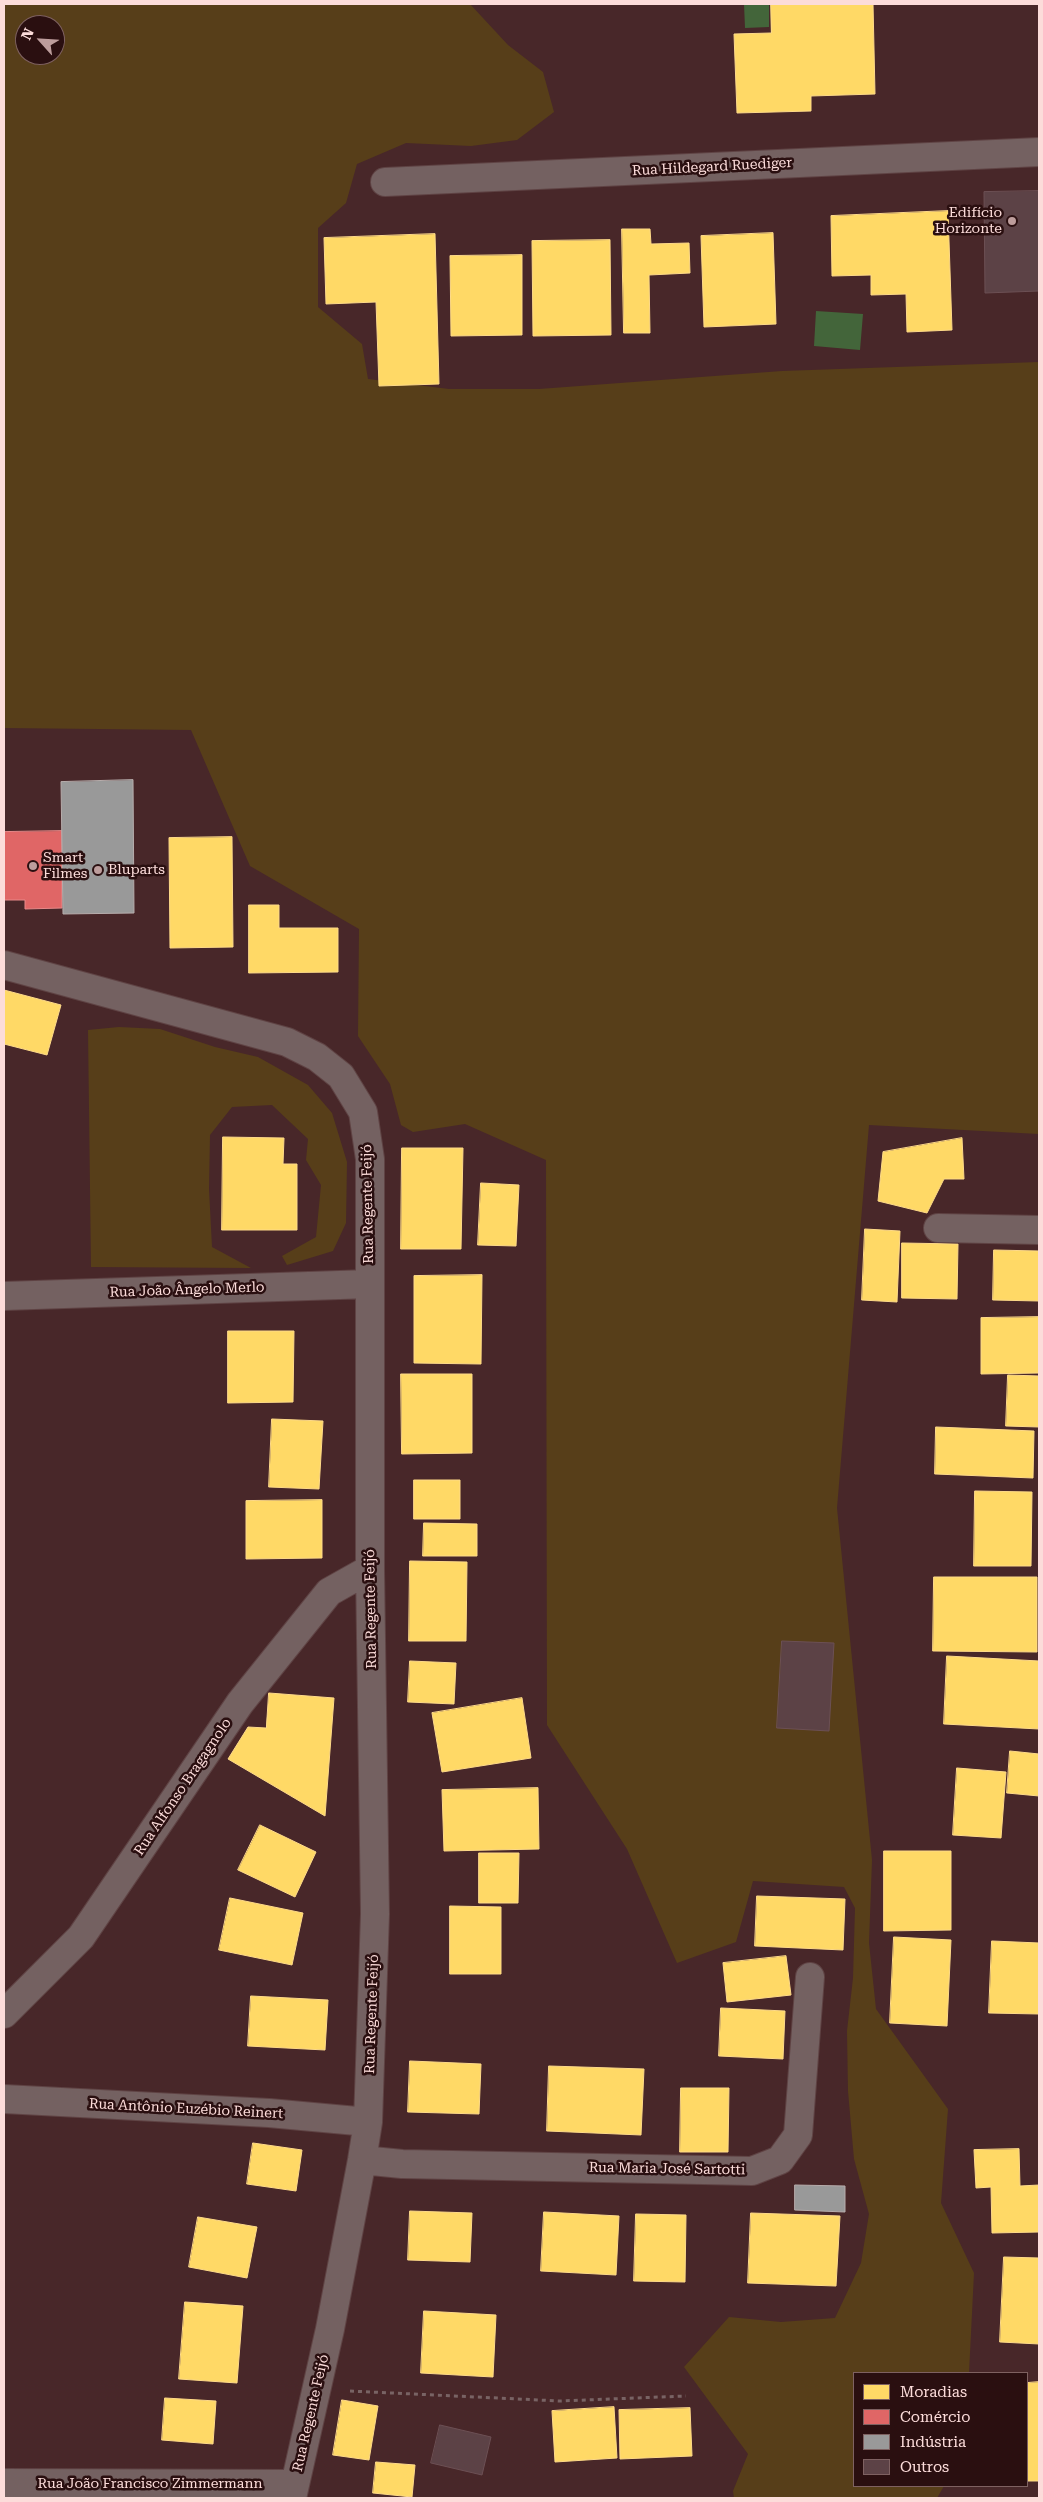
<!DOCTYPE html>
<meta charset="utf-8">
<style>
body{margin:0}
#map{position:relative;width:1043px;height:2502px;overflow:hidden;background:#482729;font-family:"Roboto Serif",serif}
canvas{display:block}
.frame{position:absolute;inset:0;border:5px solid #fcdcda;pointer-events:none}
.legend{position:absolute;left:853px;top:2372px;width:175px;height:115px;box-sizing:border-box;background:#2a0f10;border:1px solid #7e6161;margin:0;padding:6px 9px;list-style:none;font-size:15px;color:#fcdcda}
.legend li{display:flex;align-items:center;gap:10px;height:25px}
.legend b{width:25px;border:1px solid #7e6161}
.north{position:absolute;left:15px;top:15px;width:50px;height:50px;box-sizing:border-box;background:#2a0f10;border:1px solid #7e6161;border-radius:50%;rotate:296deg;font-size:14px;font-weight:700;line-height:20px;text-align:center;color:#fcdcda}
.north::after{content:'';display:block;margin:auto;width:18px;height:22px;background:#bd9d9c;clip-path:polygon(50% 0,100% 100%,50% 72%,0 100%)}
</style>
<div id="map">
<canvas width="1043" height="2502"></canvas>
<div class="frame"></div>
<ul class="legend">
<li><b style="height:14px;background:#ffd966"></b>Moradias</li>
<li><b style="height:14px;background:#e06666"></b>Comércio</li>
<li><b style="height:14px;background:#999"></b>Indústria</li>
<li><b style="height:14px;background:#5c4246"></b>Outros</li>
</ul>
<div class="north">N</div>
</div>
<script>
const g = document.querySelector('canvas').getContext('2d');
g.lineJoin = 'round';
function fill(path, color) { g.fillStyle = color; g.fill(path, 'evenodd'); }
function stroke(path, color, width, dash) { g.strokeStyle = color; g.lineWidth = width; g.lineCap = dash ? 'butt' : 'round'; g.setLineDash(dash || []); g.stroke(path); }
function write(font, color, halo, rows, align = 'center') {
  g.font = font + ' "Roboto Serif",serif'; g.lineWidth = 5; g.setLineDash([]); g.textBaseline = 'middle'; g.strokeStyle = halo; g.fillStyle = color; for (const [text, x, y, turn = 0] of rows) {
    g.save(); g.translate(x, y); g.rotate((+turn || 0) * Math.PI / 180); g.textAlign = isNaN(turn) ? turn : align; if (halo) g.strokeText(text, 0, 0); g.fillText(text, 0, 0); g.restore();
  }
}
fill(new Path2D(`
 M4,4H470L508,45L543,72L554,112L517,140L471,146L406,143L357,164L346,203L318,228V307L362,344L368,379L449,389H539L782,371L1039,362V1134L869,1125L837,1508L872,1860L869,1943L876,2009L948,2109L941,2203L974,2273L969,2373H854V2486H944L937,2498H734L733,2491L748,2454L684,2367L729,2317L781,2322L835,2318L861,2263L869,2214L854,2159L848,2091L847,2031L853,1978L855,1908L844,1887L753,1881L736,1942L677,1963L627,1849L547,1725L546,1160L465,1124L413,1132L401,1125L390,1084L358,1036L359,929L250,866L191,730L4,728ZM25,25H55V55H25Z
 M119,1027L160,1029L215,1047L258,1057L308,1085L332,1113L347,1162L346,1223L333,1251L287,1265L282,1256L316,1237L321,1185L306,1160L308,1139L272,1105L232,1107L210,1135L209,1189L212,1247L251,1268L91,1267L88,1030Z`), '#573e19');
fill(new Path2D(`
 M744,4H769V27L745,28Z
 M816,311L863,314L860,350L814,346Z`), '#43653a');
const homes = new Path2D(`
 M771,4H873L875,94L811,96V111L737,113L734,34L771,33Z
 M948,211L952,330L907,332L906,294L871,295V275L832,276L831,216Z
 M622,229H650L651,244L689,243L690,273L649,275L650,333H624Z
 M773,233L776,324L704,327L701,236Z
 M435,234L439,384L379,386L376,302L326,304L324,238Z
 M610,240L611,335L533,336L532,241Z
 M522,255V335L451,336L450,256Z
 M232,837L233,947L170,948L169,838Z
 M249,905H279V928H338V972L249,973Z
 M4,990L61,1005L47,1055L4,1044Z
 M223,1137L284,1138L283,1164H297V1230H222Z
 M962,1138L964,1179H944L927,1213L878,1201L883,1152Z
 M402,1148H463L461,1249H401Z
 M481,1183L519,1185L516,1246L478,1245Z
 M865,1229L900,1231L897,1302L862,1300Z
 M902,1243L958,1244L957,1299L902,1298Z
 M994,1250L1039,1251V1301L993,1300Z
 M482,1275L481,1364L414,1363V1276Z
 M1039,1317V1373L981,1374V1318Z
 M228,1331H294L293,1402L228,1403Z
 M401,1374H472V1453L402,1454Z
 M1008,1375L1039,1376V1427L1006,1426Z
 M272,1419L323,1421L319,1489L269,1487Z
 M936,1427L1034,1431L1033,1478L935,1474Z
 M414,1480H460V1519H414Z
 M975,1491L1032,1492L1031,1566H974Z
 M322,1500V1558L246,1559V1501Z
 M424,1523L477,1524V1556H423Z
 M410,1561L467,1562L466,1641H409Z
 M934,1577H1037V1652L933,1651Z
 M947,1656L1039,1661V1729L944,1724Z
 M410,1661L456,1663L454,1704L408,1702Z
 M269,1693L334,1698L325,1816L228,1759L248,1727L266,1728Z
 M522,1698L531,1758L442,1772L432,1713Z
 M1010,1751L1039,1754V1796L1007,1793Z
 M957,1768L1006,1772L1001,1838L953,1835Z
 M538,1788L539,1849L444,1851L442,1790Z
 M260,1825L316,1852L295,1897L238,1870Z
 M884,1851H951V1930L884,1931Z
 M479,1853H519L518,1903H479Z
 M757,1896L845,1899L843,1950L755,1946Z
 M230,1898L303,1913L292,1965L219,1950Z
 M450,1906L501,1907V1974H450Z
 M894,1937L951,1940L947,2026L890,2023Z
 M992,1941L1039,1943V2014L989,2013Z
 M786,1956L791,1995L727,2002L723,1963Z
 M251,1996L328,2000L325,2050L248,2046Z
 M721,2008L785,2011L783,2059L719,2056Z
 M410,2061L481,2064L479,2114L408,2112Z
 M549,2066L644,2069L641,2135L547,2131Z
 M681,2088H729L728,2152H680Z
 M253,2143L302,2150L296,2191L247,2184Z
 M1019,2149L1020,2186L1039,2185V2232L992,2233L991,2187L976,2188L974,2150Z
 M410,2211L472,2213L470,2262L408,2260Z
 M544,2212L619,2216L616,2275L541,2271Z
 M751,2213L840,2216L836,2286L748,2283Z
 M636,2214L686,2215L685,2282L634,2281Z
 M198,2217L257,2227L247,2278L189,2267Z
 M1004,2257L1039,2258V2344L1000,2342Z
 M185,2302L243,2306L237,2383L179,2379Z
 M424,2311L496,2315L493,2377L421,2373Z
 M1039,2382V2481H1027V2383Z
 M165,2398L216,2401L213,2444L162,2440Z
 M342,2400L378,2406L369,2460L333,2455Z
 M614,2407L617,2458L555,2462L552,2411Z
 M690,2408L692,2456L620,2459L619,2410Z
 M376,2462L415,2465L412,2497L373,2493Z`);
fill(homes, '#ffd966');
stroke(homes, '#feda89', 1);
const shops = new Path2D(`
 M62,831V908L25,909V900H4V832Z`);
fill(shops, '#e06666');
stroke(shops, '#e88989', 1);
const industry = new Path2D(`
 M133,780L134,913L63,914L61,782Z
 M795,2185L845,2186V2212L795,2210Z`);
fill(industry, '#999');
stroke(industry, '#b7adac', 1);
const building = new Path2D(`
 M1039,191V291L985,293L984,192Z
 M782,1641L834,1643L829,1731L777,1728Z
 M440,2425L491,2437L482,2475L431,2463Z`);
fill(building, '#5c4246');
stroke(building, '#6c5054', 1);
const minor = new Path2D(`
 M385,182L1039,152
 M4,965L287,1042L317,1057L341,1076L363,1112L370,1159V1569L375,1914L368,2122L362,2160L330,2329L292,2498
 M938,1228L1039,1230
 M4,1296L370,1284
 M4,2014L81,1937L240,1703L329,1592L370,1569
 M4,2099L269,2113L368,2122
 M362,2160L402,2164L752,2171L780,2160L798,2135L810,1977
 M4,2483L295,2484`);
stroke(minor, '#5f4344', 30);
stroke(new Path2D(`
 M350,2391L560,2401L686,2396`), '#786364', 3, [4, 4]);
stroke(minor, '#746161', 28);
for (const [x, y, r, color] of [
 [1012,221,5,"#bd9d9c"],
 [33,866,5,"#bd9d9c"],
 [98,870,5,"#bd9d9c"]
]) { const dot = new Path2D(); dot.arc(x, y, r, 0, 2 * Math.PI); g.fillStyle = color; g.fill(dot); stroke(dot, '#2a0f10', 2); }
write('14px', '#fcdcda', '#2a0f10', [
 ["Rua Hildegard Ruediger",712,167,-3],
 ["Rua Regente Feijó",368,1204,-91],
 ["Rua João Ângelo Merlo",187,1290,-2],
 ["Rua Regente Feijó",371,1609,-91],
 ["Rua Alfonso Bragagnolo",183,1787,-56],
 ["Rua Regente Feijó",372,2014,-88],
 ["Rua Antônio Euzébio Reinert",186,2109,3],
 ["Rua Maria José Sartotti",667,2169,1],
 ["Rua Regente Feijó",311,2413,-77],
 ["Rua João Francisco Zimmermann",150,2484]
]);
write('14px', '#fcdcda', '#2a0f10', [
 ["Edifício",1002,213,"right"],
 ["Horizonte",1002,229,"right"],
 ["Smart",43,858],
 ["Filmes",43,874],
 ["Bluparts",108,870]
], 'left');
</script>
